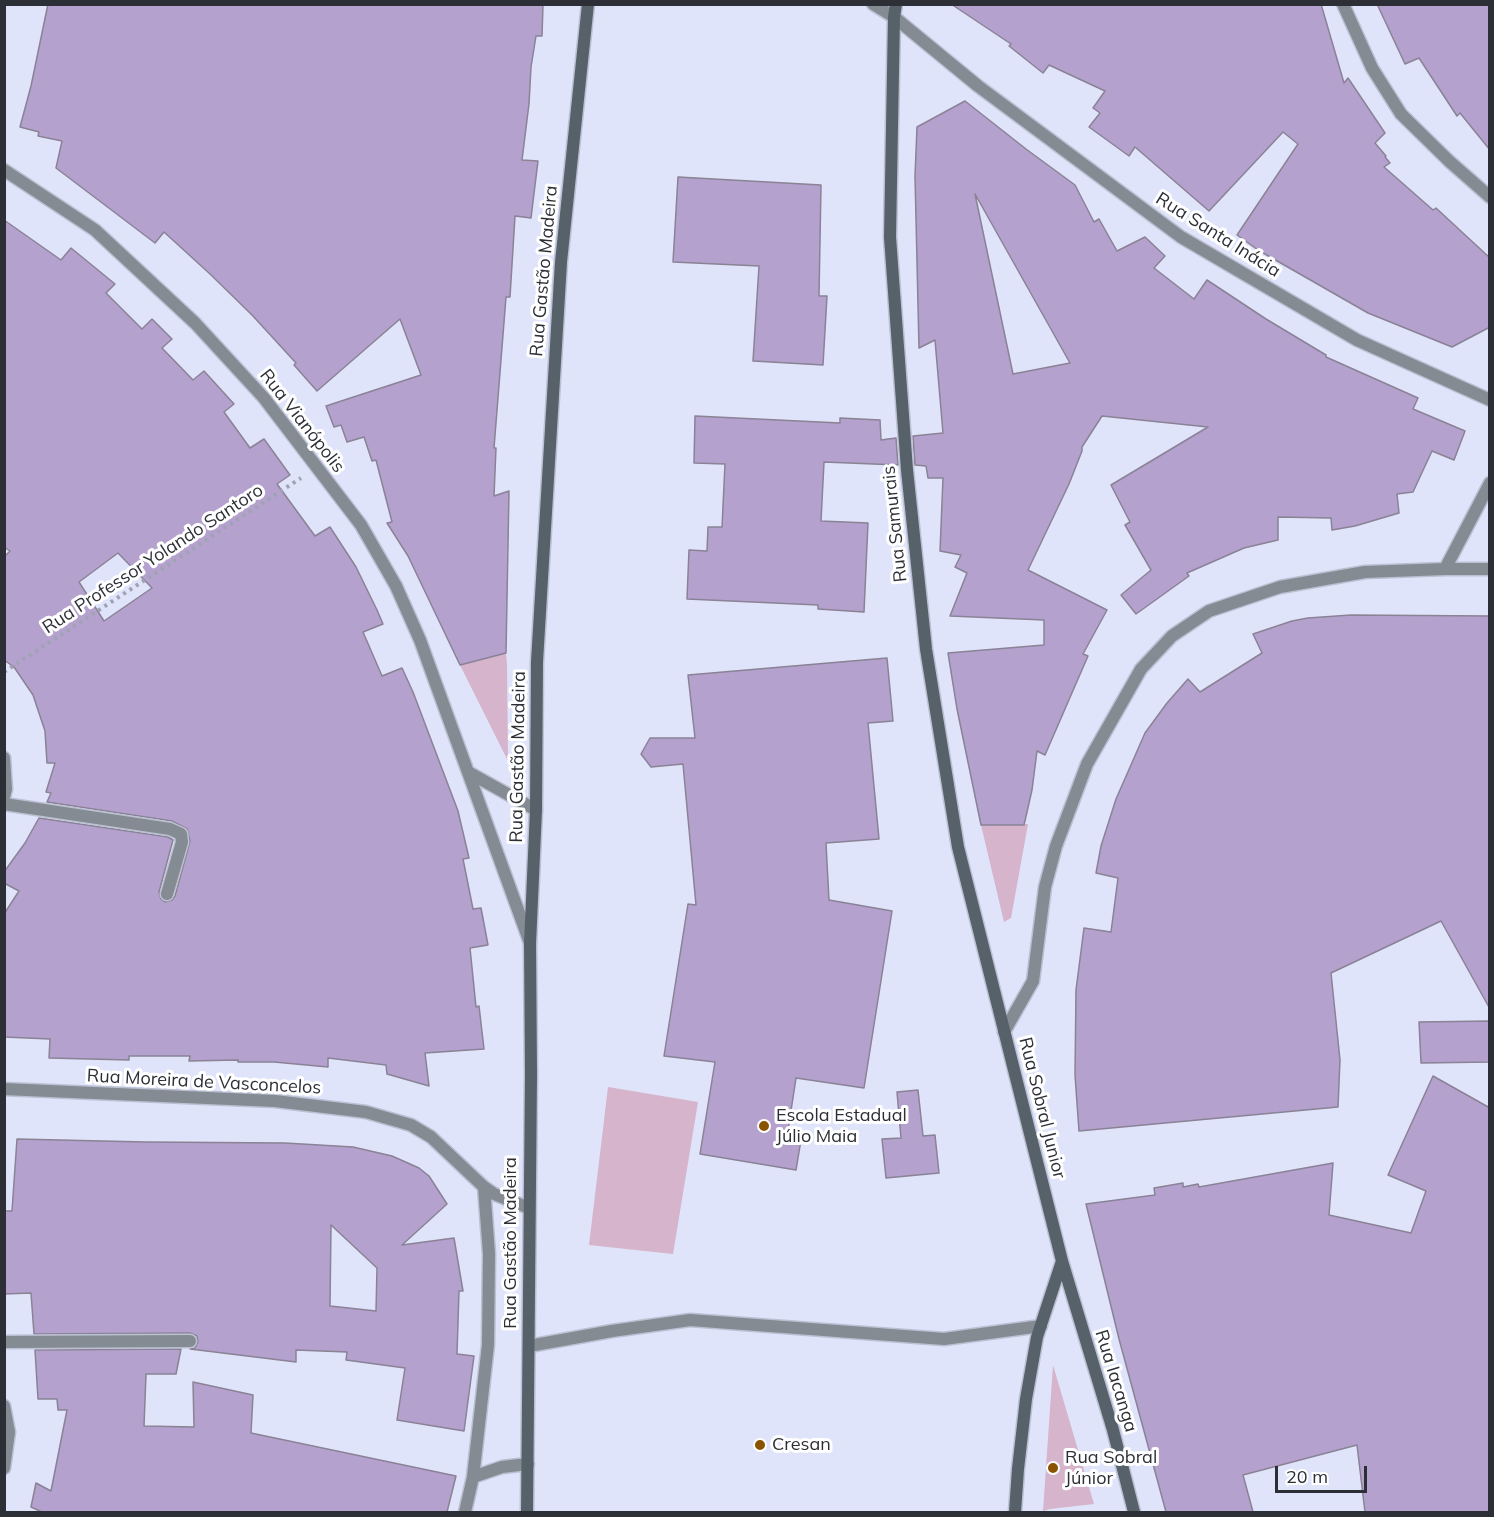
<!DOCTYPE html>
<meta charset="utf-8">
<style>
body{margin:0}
#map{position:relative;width:1494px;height:1517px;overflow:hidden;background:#dfe4fa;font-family:Mulish,sans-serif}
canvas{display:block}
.frame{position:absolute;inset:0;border:6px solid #2d2f37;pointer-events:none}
.scale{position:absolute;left:1275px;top:1466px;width:92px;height:27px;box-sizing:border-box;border:3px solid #2d2f37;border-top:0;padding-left:8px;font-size:18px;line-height:21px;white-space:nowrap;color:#2d2f37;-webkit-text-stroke:4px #fff;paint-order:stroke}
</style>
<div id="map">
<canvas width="1494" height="1517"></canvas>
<div class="frame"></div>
<div class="scale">20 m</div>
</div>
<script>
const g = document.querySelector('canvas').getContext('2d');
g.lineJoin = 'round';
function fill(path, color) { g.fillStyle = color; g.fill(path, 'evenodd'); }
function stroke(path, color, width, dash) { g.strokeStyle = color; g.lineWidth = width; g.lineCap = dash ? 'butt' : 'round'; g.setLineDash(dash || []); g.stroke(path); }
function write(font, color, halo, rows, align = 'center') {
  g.font = font + ' Mulish,sans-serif'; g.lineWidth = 6; g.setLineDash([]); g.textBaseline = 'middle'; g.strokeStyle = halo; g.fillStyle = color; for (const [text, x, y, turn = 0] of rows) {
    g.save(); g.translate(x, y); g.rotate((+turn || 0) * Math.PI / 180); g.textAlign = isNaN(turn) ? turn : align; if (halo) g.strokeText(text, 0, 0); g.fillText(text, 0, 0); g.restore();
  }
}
fill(new Path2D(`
 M506,653L507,664L508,761L460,665Z
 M1028,824L1011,918L1004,922L981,825Z
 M608,1087L698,1102L673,1254L589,1245Z
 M1053,1365L1094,1504L1050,1509L1043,1511Z`), '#d5b4cc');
const building = new Path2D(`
 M48,4H543L542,36H536L531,67L529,104L522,160L538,161L531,218L515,216L510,297H506L494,448H496L494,496L509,491L506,653L460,665L408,556L387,523L392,522L376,460L372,461L364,437L347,442L341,425L334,427L326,406L421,375L400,319L317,391L294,365L296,363L252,315L210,274L164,232L155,243L56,168L62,141L38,136L39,132L20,127L31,86Z
 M951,4H1321L1344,83L1348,78L1385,133L1375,143L1386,156L1385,157L1390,163L1384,167L1433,210L1436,208L1490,258V327L1452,347L1368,313L1258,250L1237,235L1298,144L1283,132L1209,211L1135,147L1129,156L1089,127L1100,113L1093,108L1105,91L1049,65L1043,73L1009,46L1011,44Z
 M1377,4H1490V150L1460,113L1457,116L1419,58L1405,64Z
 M965,101L1026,149L1075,185L1094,222L1099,219L1117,251L1145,237L1165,256L1154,268L1194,299L1207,280L1266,319L1326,355V357L1418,398L1413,409L1465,431L1454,460L1432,451L1413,492L1397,494L1399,513L1355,526L1332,530L1331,518L1278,517V540L1244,548L1187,573L1189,576L1136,614L1121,595L1151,570L1125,525L1130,522L1111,485L1208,427L1102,416L1082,447V451L1069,484L1028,570L1107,610L1083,654L1088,656L1045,755L1037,751L1032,790L1024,825H981L957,709L948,653L1044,645V620L950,616L967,573L955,567L961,555L940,551L943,478H928L926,466L915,465L913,436L943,433L935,340L919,348L915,176L917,127ZM975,194L1070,363L1013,374Z
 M678,177L821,185L819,296H827L823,365L753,361L759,266L673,262Z
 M4,220L61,260L71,248L115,284L106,293L142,329L152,319L172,339L162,348L193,380L204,371L234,404L224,412L250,448L264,439L290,475L277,484L315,536L330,527L356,567L377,610L383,624L363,632L382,676L402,668L413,692L458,811L469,858L463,859L473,909L481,908L488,945L470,948L476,1007L479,1006L484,1049L425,1053L429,1086L387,1074L386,1065L328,1058V1067L274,1062H238V1060L189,1061L190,1056H129V1060L49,1058L50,1039L4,1037V914L19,891L4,883V872L25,843L39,818L168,837L173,840L159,892L161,899L165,902L172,900L175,896L190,841L187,829L172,821L47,802L51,793L46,792L55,763H47L45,731L33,695L14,667L4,660V557L10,551L4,547ZM118,553L152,588L104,621L79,582Z
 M695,416L840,423V418L880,420L881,440L896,438L898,465L824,462L821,521L868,523L864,612L818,609V605L687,599L689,550L707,551L708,527H722L725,464L694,463Z
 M1351,615L1490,616V1009L1441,921L1331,973L1340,1060L1338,1107L1079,1131L1075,1075L1076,990L1084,928L1111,932L1118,878L1096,873L1101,846L1116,799L1145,733L1167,703L1188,679L1200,692L1262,653L1253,634L1292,621L1308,618Z
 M887,658L893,721L868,723L879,839L826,843L829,900L892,911L864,1088L796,1078L787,1137L801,1140L796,1170L700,1154L715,1062L664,1056L688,904L696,905L683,764L651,767L641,754L650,738H695L688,675Z
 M1490,1021V1062L1421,1063L1419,1022Z
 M1433,1076L1490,1108V1512H1365L1357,1445L1243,1475L1253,1512H1166L1119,1339L1086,1204L1155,1195L1154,1188L1183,1183V1187L1198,1184L1199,1187L1333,1163L1329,1215L1411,1233L1426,1191L1388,1175Z
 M918,1090L923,1136L935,1135L939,1173L886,1178L882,1139L901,1138L897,1092Z
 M17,1139L145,1142L285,1143L353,1147L392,1156L419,1168L429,1176L447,1204L402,1245L454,1238L463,1291H459L457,1354L474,1356L464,1431L397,1420L405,1368L346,1360L347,1352L296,1350V1362L190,1349L195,1348L198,1342L197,1336L190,1333L34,1334L31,1293L4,1294V1211H12ZM331,1225L377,1268L376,1311L330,1306Z
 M181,1349L176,1374H146L144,1426L194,1427L193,1382L253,1395L251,1433L456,1476L447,1512H42L31,1507L36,1483L51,1491L67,1410H58L57,1399H38L35,1350Z`);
fill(building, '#b5a1ce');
stroke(building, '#8a8295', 1.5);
const lane = new Path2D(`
 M4,804L170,829L181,834L182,842L167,894
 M4,1342L190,1341
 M529,1346L612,1331L690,1320L944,1339L1041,1326`);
const street = new Path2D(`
 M873,4L894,17L978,86L1181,237L1357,340L1490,400
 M1343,4L1372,68L1401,114L1449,161L1490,197
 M4,170L95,230L195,323L264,398L361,525L396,586L420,640L530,943
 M1445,569L1490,483
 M4,758L6,789L4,797
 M468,772L536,810
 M1004,1032L1033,981L1045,887L1056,846L1087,764L1141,669L1172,636L1209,611L1280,587L1365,572L1445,569H1490
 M4,1089L275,1101L366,1112L411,1125L431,1137L484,1187L494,1194L529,1208
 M4,1406L9,1432L4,1468
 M473,1477L502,1467L528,1464
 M465,1512L473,1477L488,1345L489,1254L484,1187`);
const secondary = new Path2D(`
 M896,4L894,17L890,237L907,470L926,649L958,847L1062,1261L1113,1430L1134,1512
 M527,1512L531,1074L530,944L536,810L537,662L561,262L588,4
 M1015,1512L1018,1469L1026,1399L1037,1337L1062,1261`);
stroke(lane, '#bbc0d3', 15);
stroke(street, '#bbc0d3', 15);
stroke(secondary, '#bbc0d3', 15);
stroke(new Path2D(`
 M4,672L301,478`), '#9fa3b4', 4, [3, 4.5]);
stroke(lane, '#848b92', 12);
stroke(street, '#848b92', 12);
stroke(secondary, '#56616a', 12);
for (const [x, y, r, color] of [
 [764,1126,6,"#895302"],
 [760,1445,6,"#895302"],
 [1053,1468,6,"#895302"]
]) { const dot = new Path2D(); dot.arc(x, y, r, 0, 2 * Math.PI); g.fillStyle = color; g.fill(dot); stroke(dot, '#fff', 2); }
write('18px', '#2d2f37', '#fff', [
 ["Rua Santa Inácia",1218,235,32],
 ["Rua Gastão Madeira",544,271,-85],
 ["Rua Vianópolis",302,421,52],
 ["Rua Samurais",895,524,-96],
 ["Rua Professor Yolando Santoro",153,559,-33],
 ["Rua Gastão Madeira",518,757,-89],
 ["Rua Moreira de Vasconcelos",204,1082,3],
 ["Rua Sobral Junior",1042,1108,76],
 ["Rua Gastão Madeira",511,1243,-90],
 ["Rua Iacanga",1116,1381,73]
]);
write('18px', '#2d2f37', '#fff', [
 ["Escola Estadual",776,1116],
 ["Júlio Maia",776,1137],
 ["Cresan",772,1445],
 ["Rua Sobral",1065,1458],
 ["Júnior",1065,1479]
], 'left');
</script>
